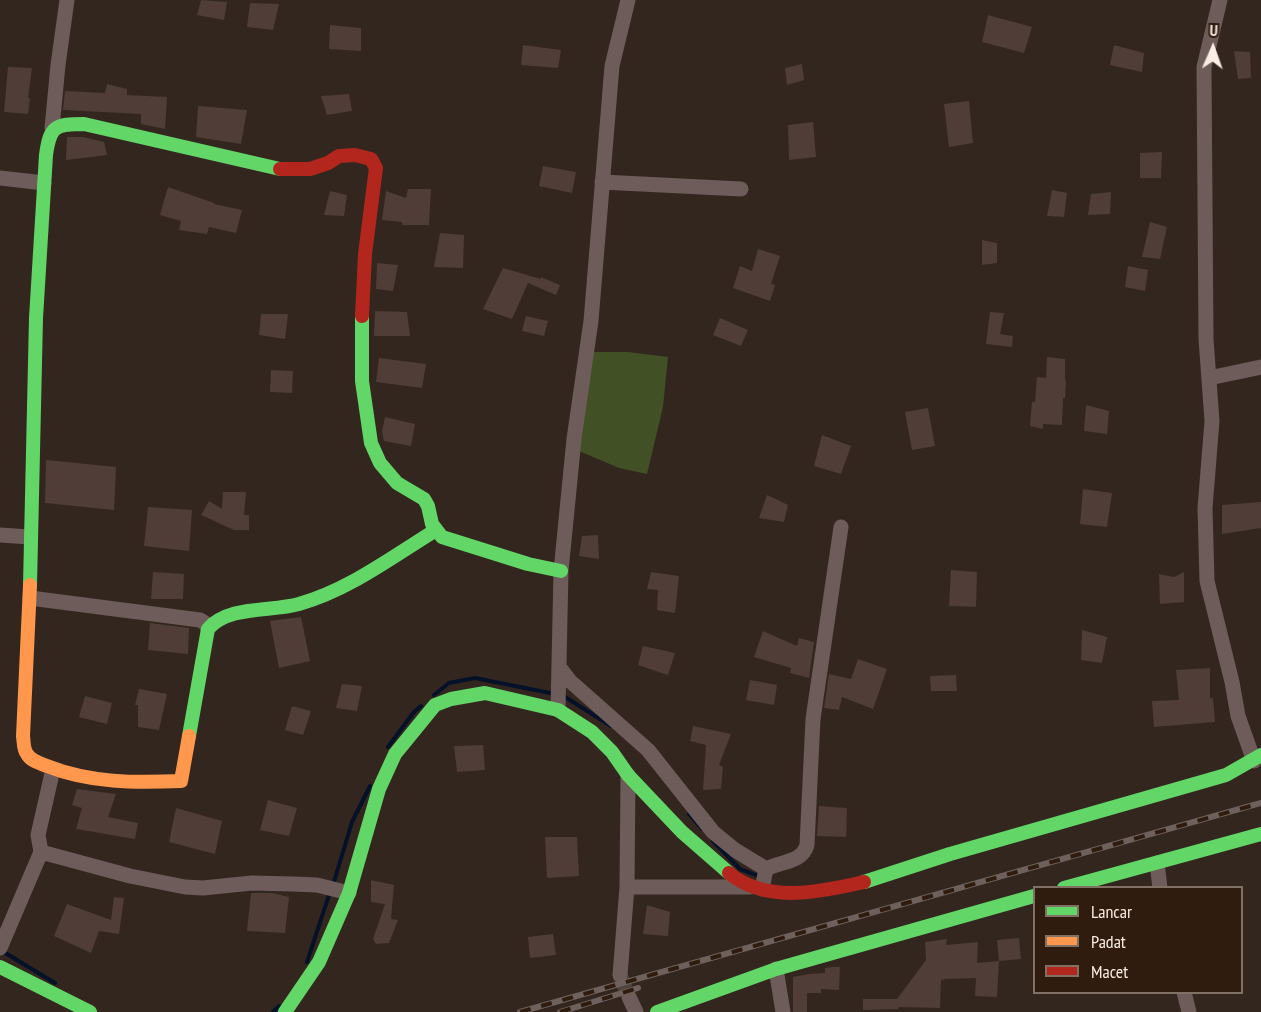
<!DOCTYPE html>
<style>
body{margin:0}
#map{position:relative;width:1261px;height:1012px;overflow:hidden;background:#32261f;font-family:"PT Sans Narrow",sans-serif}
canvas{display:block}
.legend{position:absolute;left:1033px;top:886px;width:210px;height:108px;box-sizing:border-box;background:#301c0e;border:2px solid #817064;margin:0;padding:8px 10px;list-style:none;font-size:18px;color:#fbede4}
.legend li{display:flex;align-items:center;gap:12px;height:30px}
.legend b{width:30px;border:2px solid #817064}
.north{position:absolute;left:1183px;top:18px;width:60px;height:60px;-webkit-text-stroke:4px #301c0e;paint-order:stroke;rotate:2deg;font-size:16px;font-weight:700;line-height:24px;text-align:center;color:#fbede4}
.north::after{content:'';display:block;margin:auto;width:21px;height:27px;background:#fbede4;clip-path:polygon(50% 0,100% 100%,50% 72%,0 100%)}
</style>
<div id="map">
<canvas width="1261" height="1012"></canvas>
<ul class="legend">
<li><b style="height:8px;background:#63d668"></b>Lancar</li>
<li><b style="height:8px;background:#ff974d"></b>Padat</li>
<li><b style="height:8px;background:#b3261e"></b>Macet</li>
</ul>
<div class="north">U</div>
</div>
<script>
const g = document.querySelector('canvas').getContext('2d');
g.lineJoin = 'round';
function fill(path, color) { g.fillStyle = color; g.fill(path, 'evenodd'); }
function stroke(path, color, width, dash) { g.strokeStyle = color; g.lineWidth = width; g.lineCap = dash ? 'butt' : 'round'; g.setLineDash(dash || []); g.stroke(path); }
fill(new Path2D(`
 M590,352H628L668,357L663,407L647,474L619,468L579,451Z`), '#425026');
stroke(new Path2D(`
 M434,695L449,683L475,678L555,694
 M562,695L611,726
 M388,747L414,712L421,706
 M689,814L702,829
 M713,841L740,869L761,877
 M333,885L352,822L370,786
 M2,951L55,983
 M307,962L330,892
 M273,1012L279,1006`), '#041129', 4);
fill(new Path2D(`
 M201,0L227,2L224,20L197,15Z
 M250,3L279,4L273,30L247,27Z
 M988,15L1032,27L1024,53L982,42Z
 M330,25L361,28V51L329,49Z
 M523,45L561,50L558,68L521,65Z
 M1114,45L1144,53L1142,72L1110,65Z
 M1234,51L1250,52L1251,78L1238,79Z
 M802,64L804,80L787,85L785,68Z
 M8,67L32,68L28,98H30L28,114L4,112Z
 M107,84L127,89V95L167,97L165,129L141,124V114L63,110L65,91L105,93Z
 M349,94L352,111L327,115L321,96Z
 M969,101L973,143L949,147L944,104Z
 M198,106L247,110L241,144L196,137Z
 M813,122L816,157L789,160L788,125Z
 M67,137H83L104,142L107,155L66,160Z
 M1162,152L1161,178H1140V153Z
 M543,166L576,172L572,193L539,186Z
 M168,187L214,203V204L242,210L236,233L209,227L207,234L179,230L181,221L160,215Z
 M408,189H431L429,225H402V222L382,220L386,191L406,198Z
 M1052,190L1067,193L1064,217L1047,216Z
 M330,191L347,195L344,216L324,215Z
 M1111,192L1110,214L1088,215L1091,194Z
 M1150,222L1167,227L1160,259L1142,257Z
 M440,233L464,235L463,268L434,267Z
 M982,240L997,243V263L982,265Z
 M758,249L780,256L771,284L775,285L770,301L733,288L740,266L752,271Z
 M377,263L398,265L393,291L376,289Z
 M1128,266L1148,270L1145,291L1125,287Z
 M503,268L541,279V277L560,285L556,295L528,283L512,319L483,309Z
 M375,311L407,312L410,336H374Z
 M990,312L1004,313L1000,334L1013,336L1012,347L986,344Z
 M261,314H288L285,339L259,335Z
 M526,316L548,321L544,336L522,331Z
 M720,318L748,330L741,346L713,335Z
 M1047,357L1065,359V380L1066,381L1065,398H1063L1062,425L1043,424V429L1030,426L1032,402H1035L1037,377L1046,378Z
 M379,358L426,364L422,388L376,382Z
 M271,370L293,371L292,393L270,392Z
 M1086,405L1109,411L1107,434L1084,431Z
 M928,408L935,446L912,450L905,412Z
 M385,417L415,424L411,446L384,441L382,431Z
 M822,435L851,446L841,474L814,466Z
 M46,460L116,467L114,510L45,503Z
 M1083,489L1112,493L1107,527L1080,524Z
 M223,492H246L244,515H249V530H234L201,515L209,501L222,509Z
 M767,495L788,505L784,522L759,518Z
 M1261,502V528L1222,534V505Z
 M148,507L192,510L189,551L144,546Z
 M598,535L599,559L579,556L582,536Z
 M951,570L977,572L976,607L949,606Z
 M153,572L184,574L183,599H151Z
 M651,572L679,576L675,613L657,610L658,590L647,589Z
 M1184,572V602L1160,604L1159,574L1174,577Z
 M301,617L310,661L279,668L270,621Z
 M150,623L189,628L188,654L148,650Z
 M1082,630L1107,637L1102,663L1081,660Z
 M763,631L797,646L799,638L814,642L809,678L790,673L791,668L754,657Z
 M643,646L675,653L668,675L638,665Z
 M858,659L887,669L873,709L842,697L839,710L824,708L829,674L851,679Z
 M1210,668V698H1213L1215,722L1154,727L1152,701L1179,700L1176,670Z
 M956,675L957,691H931L930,676Z
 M750,680L777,685L774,705L746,700Z
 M342,684L362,686L357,711L336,708Z
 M139,689L167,694L159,730L138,727V705H135Z
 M85,696L112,703L107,724L79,717Z
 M292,706L311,711L303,735L285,730Z
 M693,726L731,734L719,765L723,767L721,789L703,790L706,745L690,741Z
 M483,745L485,770L457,772L454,746Z
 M77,789L116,794L108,817L138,823L135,839L76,829L82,808L72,805Z
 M268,800L297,808L289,836L260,830Z
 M819,806L847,808L846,837L817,836Z
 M176,808L222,821L215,854L169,842Z
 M545,837H577L579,876L547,878Z
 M371,880L394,885L391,919L398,920L389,943L376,944L373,939L385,904L371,902Z
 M251,893H272L289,897L285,933L247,931Z
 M114,897L124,898L119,934L99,931L91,953L54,936L67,904L111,920Z
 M647,905L670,912L668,936L643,934Z
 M553,934L556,955L530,958L528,937Z
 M1019,938L1021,959L999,961L997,940Z
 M947,939L946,945L978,942L977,963L999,961L997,997L975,996L976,978L946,979L941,980L940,1008L898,1007V1009L863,1010V999H897L926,960L925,942Z
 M832,967H840L839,990L821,989V993H807V1012H793V977L809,974L825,973V968Z`), '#503d37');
stroke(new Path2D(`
 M620,975L629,997`), '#50443d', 15, [15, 8]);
stroke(new Path2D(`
 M1220,0L1204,67L1206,339L1212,421L1205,508L1207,581L1232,682L1238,716L1254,761
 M52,128L58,65L67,0
 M0,178L44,183
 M602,182L741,189
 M1209,378L1261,367
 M0,535L30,537
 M30,598L200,620L205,623L208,629
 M560,668L570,681L648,750L713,832L735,850L766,869
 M558,710L561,571L574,439L591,321L612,66L628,0
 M41,852L38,835L53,769
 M1157,863L1160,888
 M627,887H750
 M762,889L766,869C781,861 802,863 807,845L813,719L841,527
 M0,948L41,852L130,876L185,887L203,888L252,883L293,884L317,885L349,893
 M776,969L783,1012
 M620,975L627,887L628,775
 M1184,992L1189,1012
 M629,997L636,1012`), '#6e5c5a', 15);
stroke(new Path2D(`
 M362,316V381L371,443L380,463L397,483L424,499L428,506L432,524L442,537L528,564L561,571
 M30,585L36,318L46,155C50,126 55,124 84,124L280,169
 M189,736L208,629C229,605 271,612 299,604C349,590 392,557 436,530
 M864,882L950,854L1226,775L1261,755
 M1064,888L1261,834
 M0,967L90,1012
 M285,1012L319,962L349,893L379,789L395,754L435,705L451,699L485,693L558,710L592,732L612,752L628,775L682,832L729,873
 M657,1012L776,969L1034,896`), '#63d668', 14);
stroke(new Path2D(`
 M30,585L23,736C24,742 23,749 27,754C31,761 39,763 47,766C90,783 135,783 181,781L189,736`), '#ff974d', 14);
stroke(new Path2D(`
 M280,169H310L328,163L339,156L355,155L371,159L376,168L365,254L362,316
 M729,873C766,904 821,892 864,882`), '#b3261e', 14);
const rail = new Path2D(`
 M520,1012L1261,803
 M560,1012L638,988`);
stroke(rail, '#6e615d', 6);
stroke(rail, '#301c0e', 4, [11]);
</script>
